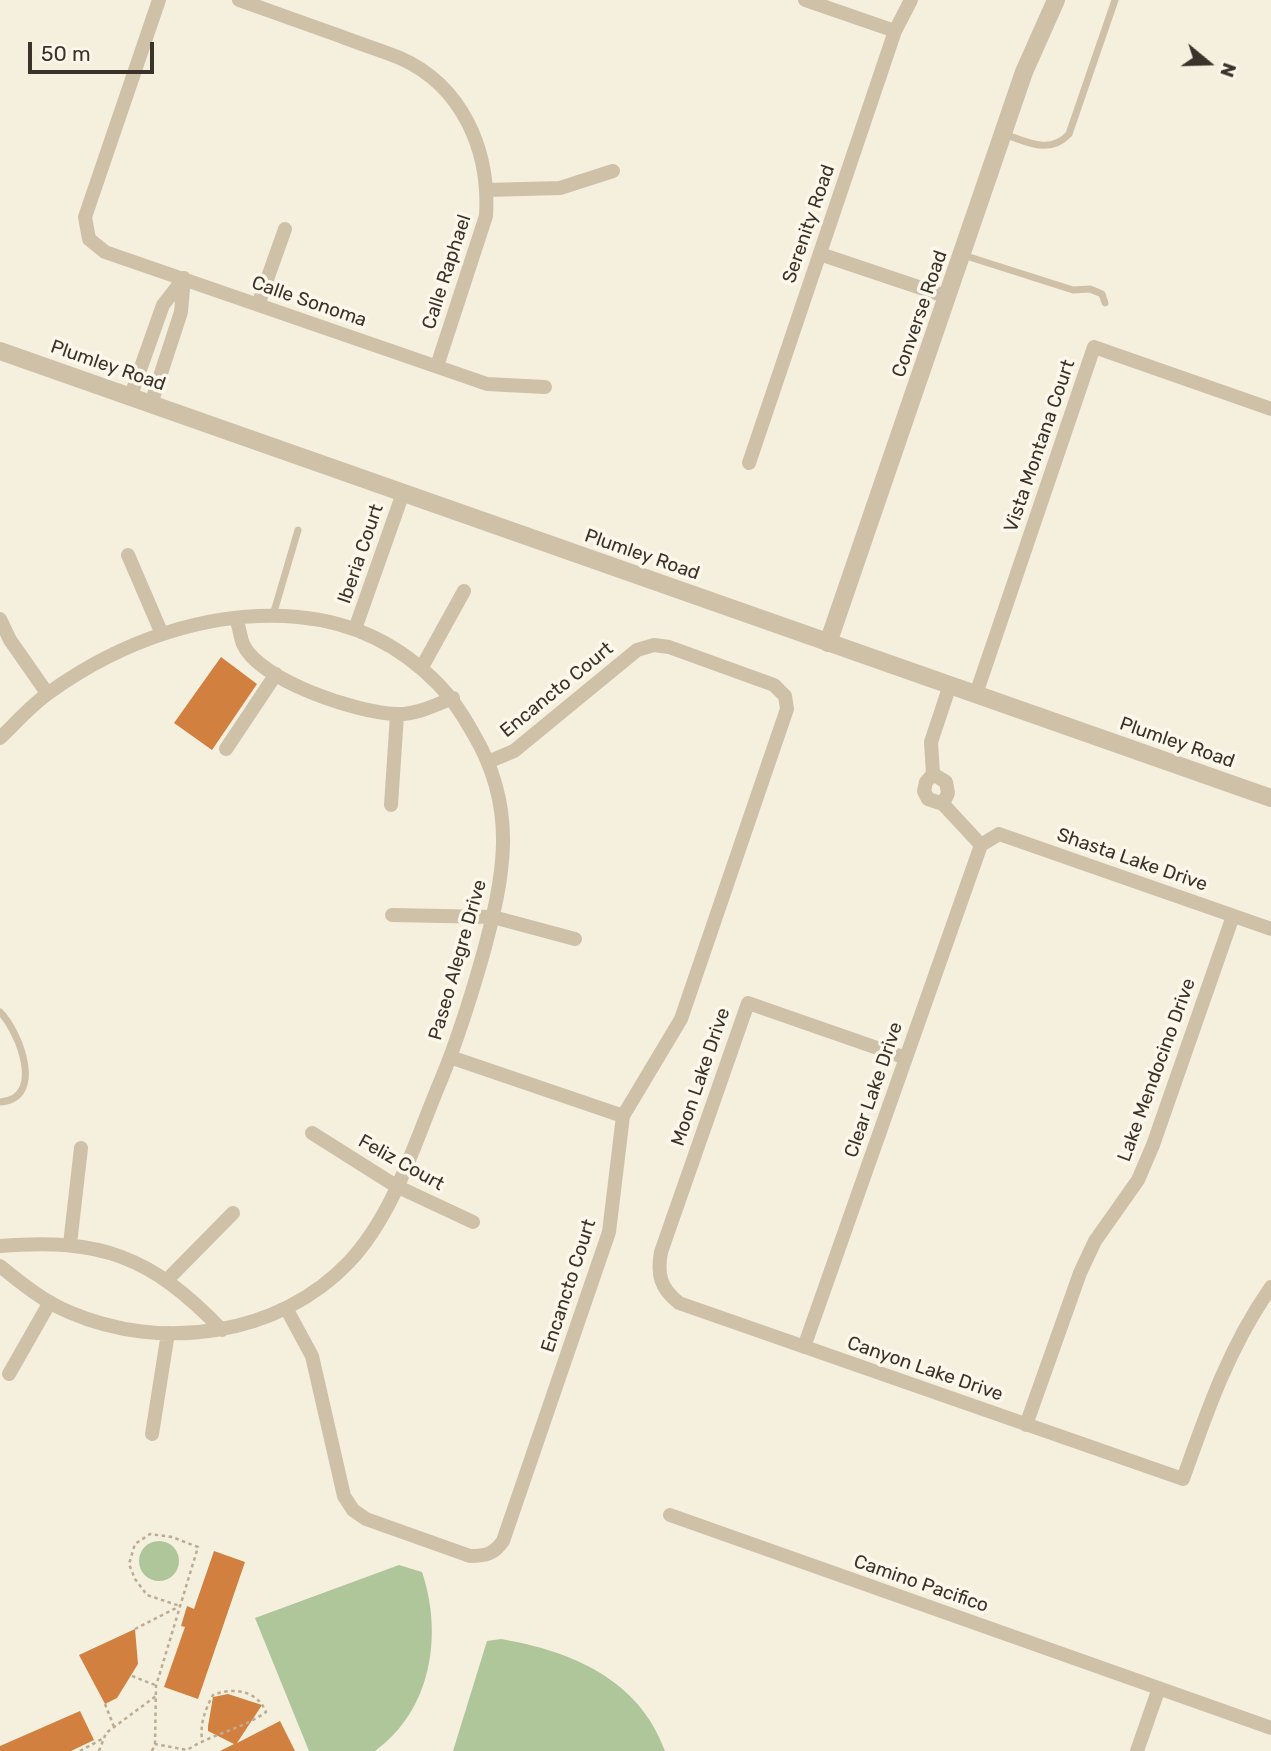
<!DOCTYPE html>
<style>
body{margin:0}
#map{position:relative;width:1271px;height:1751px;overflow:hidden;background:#f5efde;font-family:Rubik,sans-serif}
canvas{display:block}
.north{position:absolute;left:1173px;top:28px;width:70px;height:70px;-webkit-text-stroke:5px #fcf7eb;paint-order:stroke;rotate:109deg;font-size:19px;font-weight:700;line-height:28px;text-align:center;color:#3b3229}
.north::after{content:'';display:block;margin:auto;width:24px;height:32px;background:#3b3229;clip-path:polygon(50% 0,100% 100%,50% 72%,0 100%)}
.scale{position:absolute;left:28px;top:42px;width:126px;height:32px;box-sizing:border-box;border:4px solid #3b3229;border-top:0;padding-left:9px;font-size:21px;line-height:24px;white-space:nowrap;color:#3b3229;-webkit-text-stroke:5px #fcf7eb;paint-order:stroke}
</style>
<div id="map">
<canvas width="1271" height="1751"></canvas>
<div class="north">N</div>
<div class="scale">50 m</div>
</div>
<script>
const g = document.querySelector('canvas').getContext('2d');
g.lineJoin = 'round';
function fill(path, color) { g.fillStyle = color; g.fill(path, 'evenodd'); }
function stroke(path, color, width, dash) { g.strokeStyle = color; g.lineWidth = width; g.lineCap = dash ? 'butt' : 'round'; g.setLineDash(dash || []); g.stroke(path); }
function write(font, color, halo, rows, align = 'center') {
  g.font = font + ' Rubik,sans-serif'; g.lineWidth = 7; g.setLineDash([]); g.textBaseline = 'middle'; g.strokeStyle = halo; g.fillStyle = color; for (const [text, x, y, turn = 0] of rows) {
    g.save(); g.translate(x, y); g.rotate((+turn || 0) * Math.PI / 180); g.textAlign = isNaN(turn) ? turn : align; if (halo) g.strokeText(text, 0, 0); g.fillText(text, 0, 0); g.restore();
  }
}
fill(new Path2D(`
 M139 1561a20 20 0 1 1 40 0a20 20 0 1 1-40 0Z
 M399,1565L422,1572C443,1634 432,1710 375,1751H309L255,1618Z
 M501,1639C571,1651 639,1679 665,1751H453L487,1641Z`), '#afc69b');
fill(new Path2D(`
 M221,657L257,684L212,750L174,723Z
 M214,1551L245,1562L198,1699L164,1687L185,1627L181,1626L187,1606L194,1609Z
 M135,1629L138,1664L117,1698L105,1704L79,1655Z
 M228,1694L262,1705L237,1743L280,1721L295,1751H220L234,1744L208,1731V1726L213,1697Z
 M80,1711L94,1740L71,1751H0V1746Z`), '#d2803f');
stroke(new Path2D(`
 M135,1629L180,1606
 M132,1676L155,1685
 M105,1704L114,1727
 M155,1744L156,1686L198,1547L172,1537L150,1534L135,1544L129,1564L135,1579L147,1595L180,1606
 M80,1751L102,1739
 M99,1751L106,1733L156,1696
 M152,1751L155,1744L187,1750C212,1734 242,1729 266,1712C257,1690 233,1687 213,1695C205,1710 200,1723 202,1740`), '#bbac92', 2.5, [3.5, 3.5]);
stroke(new Path2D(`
 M1004,134C1027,142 1050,155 1069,134L1115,0
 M963,255L1073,290L1090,289L1102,294L1105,303
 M273,615L298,530
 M0,1012C19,1031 46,1099 0,1102`), '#cfc1a8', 7);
stroke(new Path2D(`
 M159,0L85,217L89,239L105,252L487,384L545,387
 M239,0C273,12 306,24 340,36C360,44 381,50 400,58C463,86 490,151 486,216L437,366
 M805,0L895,31
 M487,190L560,188L613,171
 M820,254L948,297
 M258,305L285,229
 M130,398L163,305L184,278L181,312L151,404
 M749,463L895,31L911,0
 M128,555L162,634
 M236,618C239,626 240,636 243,644C260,681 358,713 396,714C416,715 435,705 453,698
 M0,619L10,640L47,693
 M355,629L403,493
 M422,667L464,591
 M976,694L1094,347L1271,409
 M0,738C16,723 31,705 50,692C121,641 210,609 298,617C353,622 400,645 438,684C453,699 463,715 473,733C519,810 504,877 482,958C470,1000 457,1041 441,1080C415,1141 395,1213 349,1262C279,1336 161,1352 69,1312C43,1301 21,1283 0,1266
 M226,749L276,674
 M933,774L926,782L924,791L928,799L943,804L981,845
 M943,804L948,793L946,782L933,774L931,742L950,685
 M391,805L397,715
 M981,845L999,834L1271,929
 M392,915L493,917L575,939
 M450,1057L623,1116
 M906,1058L748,1003L661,1252C657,1274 660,1288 679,1303L1183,1479C1207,1411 1229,1347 1271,1287
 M312,1133L396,1186L473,1222
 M70,1244L81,1148
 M0,1246C101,1238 151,1256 222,1330
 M167,1280L233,1213
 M286,1308L312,1356L344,1496L353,1510L366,1519L470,1556C486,1556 494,1554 503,1541L609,1232L623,1116L681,1019L787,709L785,696L774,685L669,647L654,645L637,650L514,751L490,761
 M804,1347L981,845
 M9,1374L50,1302
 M1026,1425L1080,1273L1095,1241L1138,1180L1153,1145L1233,916
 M152,1434L168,1333
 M670,1515L1271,1728
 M1137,1751L1159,1688`), '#cfc1a8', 14);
stroke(new Path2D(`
 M0,351L1271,798
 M828,643L1024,72L1056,0`), '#cfc1a8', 18);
write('19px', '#3b3229', '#fcf7eb', [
 ["Serenity Road",809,224,-71],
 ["Calle Raphael",447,272,-72],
 ["Calle Sonoma",309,302,19],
 ["Converse Road",920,314,-71],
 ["Plumley Road",108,366,19],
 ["Vista Montana Court",1040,446,-71],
 ["Iberia Court",361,554,-71],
 ["Plumley Road",642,555,19],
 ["Encancto Court",557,690,-39],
 ["Plumley Road",1177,743,19],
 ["Shasta Lake Drive",1132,860,19],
 ["Paseo Alegre Drive",458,960,-74],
 ["Lake Mendocino Drive",1157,1070,-70],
 ["Moon Lake Drive",701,1077,-71],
 ["Clear Lake Drive",874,1090,-71],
 ["Feliz Court",401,1163,29],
 ["Encancto Court",569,1286,-72],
 ["Canyon Lake Drive",925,1369,19],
 ["Camino Pacifico",921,1584,19]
]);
</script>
